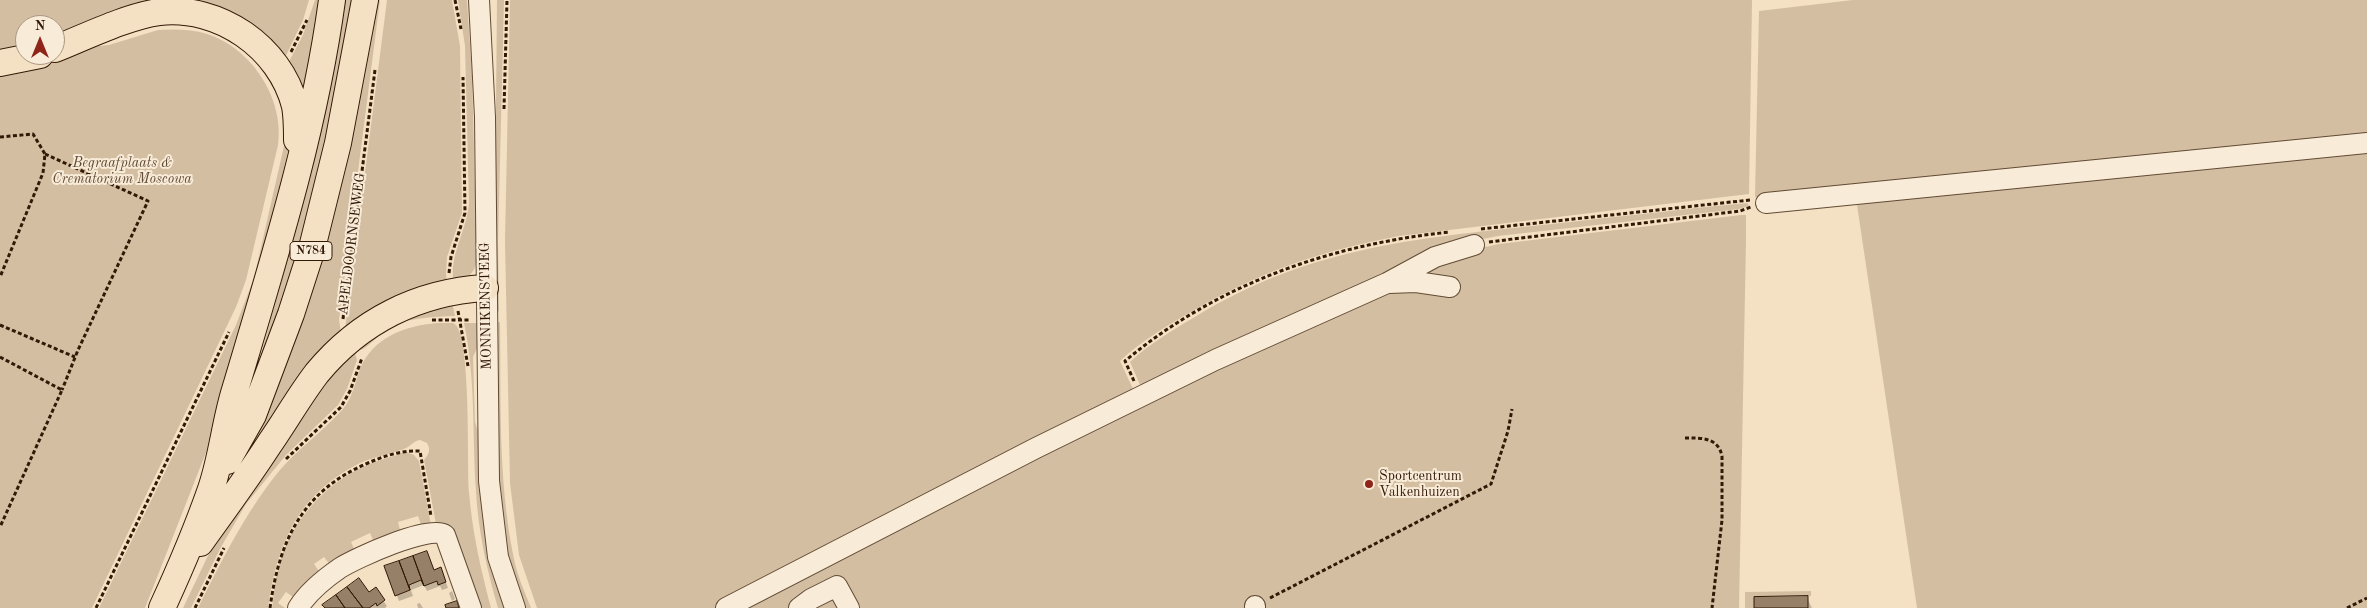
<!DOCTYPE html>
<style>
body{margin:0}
#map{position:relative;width:2367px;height:608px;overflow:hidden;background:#f4e0c2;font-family:"Old Standard TT",serif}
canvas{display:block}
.north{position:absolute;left:15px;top:15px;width:50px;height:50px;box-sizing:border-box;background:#f8ebd7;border:1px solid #a99783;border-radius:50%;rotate:0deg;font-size:14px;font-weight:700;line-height:20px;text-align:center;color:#321906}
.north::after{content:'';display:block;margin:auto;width:18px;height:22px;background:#8f2418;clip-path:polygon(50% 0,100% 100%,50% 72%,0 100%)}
</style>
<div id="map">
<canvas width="2367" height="608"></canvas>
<div class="north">N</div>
</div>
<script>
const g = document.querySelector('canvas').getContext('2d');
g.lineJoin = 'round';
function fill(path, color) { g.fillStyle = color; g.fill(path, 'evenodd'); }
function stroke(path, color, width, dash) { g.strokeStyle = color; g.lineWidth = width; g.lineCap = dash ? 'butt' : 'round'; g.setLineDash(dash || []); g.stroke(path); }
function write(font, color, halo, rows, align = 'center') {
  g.font = font + ' "Old Standard TT",serif'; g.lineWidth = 4; g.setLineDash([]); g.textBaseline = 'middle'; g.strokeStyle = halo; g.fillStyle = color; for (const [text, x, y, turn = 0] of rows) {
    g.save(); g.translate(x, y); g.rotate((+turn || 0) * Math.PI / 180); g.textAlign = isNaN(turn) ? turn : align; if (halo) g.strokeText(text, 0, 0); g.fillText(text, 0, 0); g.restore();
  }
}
fill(new Path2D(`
 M0,0H309L303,20L283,62L217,12L55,43V25H25V51L0,56Z
 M315,0H321L304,107L285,69L303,35Z
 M341,0H355L346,53L295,268L258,365L286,265L309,176Z
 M374,0H380L339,320L342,338L236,478L276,387Z
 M387,0H452L460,46L462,213L447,257L446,274L447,286L345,329Z
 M458,0H467L472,75L477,261C474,275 467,278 454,284C448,256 467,231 469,203L465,46Z
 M497,0H504L498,243L499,311L494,316Z
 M510,0H1752L1749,194L1399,236C1320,251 1259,272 1189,313C1165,327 1140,342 1120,361L1134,391L717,608H537L519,555L510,483L505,241Z
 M1853,0H2367V140L1769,198L1755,197L1759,11Z
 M158,30C175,29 191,29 207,34C252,48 285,100 278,145L246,280L236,307L92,608H0V70L87,47L109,45Z
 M279,87L289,147L265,246L216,427L145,608H99L236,325L254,278L284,146L286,133Z
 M2367,147V608H1917L1856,198Z
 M1747,203L1749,206L1739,209L1498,236L1467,242L1141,387L1130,362C1150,343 1175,329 1198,315C1315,245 1421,238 1552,224C1617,217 1682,209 1747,203Z
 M1741,215H1746V240L1739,608H737L1039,452L1467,251L1499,244Z
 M451,297L455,316C434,317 410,317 390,327C381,331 368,349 360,350L356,344C385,320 415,306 451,297Z
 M500,322C501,399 498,478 513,554C516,573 524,590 531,608H523C489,517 496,418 494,323Z
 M437,323H453L456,325C471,344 467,461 469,492C472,531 481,570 491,608H477L446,525L436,524L424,460C429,454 431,450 427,443L420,440C413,441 410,447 404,449C389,454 374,457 360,463C298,494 277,543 268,608H198C222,560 245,513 279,471C298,449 322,432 342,410C352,399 355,383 360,369C373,337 405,326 437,323Z
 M464,323H477L478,346L473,357L475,422L480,438L507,608H498C487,570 478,531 476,491C472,434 476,379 464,323Z
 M355,353L357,360L347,389L338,405L286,455L246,504L221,547L191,608H183L214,543L315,388Z
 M406,452L414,455L419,461L431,525L422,528L418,516L398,522L401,534L375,545L370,533L351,542L356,553L331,566L324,557L314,564L321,574L296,599L286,592L278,603L285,608H272C274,597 274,585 277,574C286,528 321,486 363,467C377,460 392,457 406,452Z
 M1811,591V596L1754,597V608H1745V592Z`), '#d3bea2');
fill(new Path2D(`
 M386,567L434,571L441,569L448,588L442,590L440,586L427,591L424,585L411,590L413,596L399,601Z
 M375,589L387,606L385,608H326L369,594Z
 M452,591L455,599L452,601L449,593Z
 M1807,598L1812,608H1755Z
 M420,603L421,605L423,608H418L417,604Z`), '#0003');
const building = new Path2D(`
 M427,551L434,570L441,567L446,582L438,585L437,581L424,586L413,556Z
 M413,556L424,586L421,580L409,585L410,590L399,561Z
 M399,561L410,590L395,596L384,566Z
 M359,578L369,592L376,587L385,600L377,606L376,603L369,608H363L347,587Z
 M347,587L363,608H345L336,595Z
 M336,595L345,608H325L322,605Z
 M1808,596V608H1754V597Z
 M457,601L459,608H446L445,605Z`);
fill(building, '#978068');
stroke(building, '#321906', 1);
const minor = new Path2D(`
 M479,0L485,117L489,481L498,557L515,608
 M1766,203L2367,143
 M1389,283L1416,282L1450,287
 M1255,606V608
 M298,608C308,592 324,579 340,568C356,558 430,524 445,535L471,608
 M726,608L1036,448L1215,360L1387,283L1435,257L1474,245
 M799,608L811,599L837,586L849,608`);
const major = new Path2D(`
 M55,49C85,37 128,16 159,12C219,5 280,47 295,106C297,117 297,129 297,140
 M0,63L40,55
 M227,461L253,415L291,314L311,252L338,143L365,0
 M200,543C224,510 248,477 270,443C286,420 300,395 317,373C360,321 418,292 485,288
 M162,608C180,569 197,529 211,489C222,457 225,422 235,390C273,262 314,133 332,0`);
stroke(minor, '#624b35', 22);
stroke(major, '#321906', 28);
stroke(new Path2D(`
 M455,0L461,29
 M291,52L307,20
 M504,109L507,0
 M0,137L33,134L45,154L43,173L0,277
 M45,154L148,201L78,350L62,390
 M1481,229L1750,200
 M1489,242L1740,211L1751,207
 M449,273L451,257L465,213L463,77
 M458,311L468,366
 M343,319L375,70
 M432,320H470
 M0,325L75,357
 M0,357L62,390L0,527
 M1134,381L1125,361C1217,284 1332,244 1450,232
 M1685,438C1701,438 1718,437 1722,456V520L1712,608
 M286,459L341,407L350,391L362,358
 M1270,598L1491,484L1508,431L1512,409
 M96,608L229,332
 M195,608L224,548
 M270,608C279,541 302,491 368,463C384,456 402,450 420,451L431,516
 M2347,608L2367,598`), '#321906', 3, [4, 2.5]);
stroke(minor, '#f8ebd7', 20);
stroke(major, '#f4e0c2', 26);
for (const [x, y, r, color] of [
 [1369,484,5,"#8f2418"]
]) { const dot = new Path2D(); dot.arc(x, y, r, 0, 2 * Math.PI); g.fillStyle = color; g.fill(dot); stroke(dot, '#f8ebd7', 2); }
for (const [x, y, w] of [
 [311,251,42]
]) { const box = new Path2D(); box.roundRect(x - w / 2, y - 9.5, w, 19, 4); g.fillStyle = '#f8ebd7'; g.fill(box); stroke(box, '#321906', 1); }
write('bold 12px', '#321906', null, [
 ["N784",311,251]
]);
write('italic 14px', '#624b35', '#f8ebd7', [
 ["Begraafplaats &",122,163],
 ["Crematorium Moscowa",122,179]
]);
write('14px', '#321906', '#f8ebd7', [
 ["APELDOORNSEWEG",352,244,-83],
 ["MONNIKENSTEEG",486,306,-91]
]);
write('14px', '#321906', '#f8ebd7', [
 ["Sportcentrum",1379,476],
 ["Valkenhuizen",1379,492]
], 'left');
</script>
